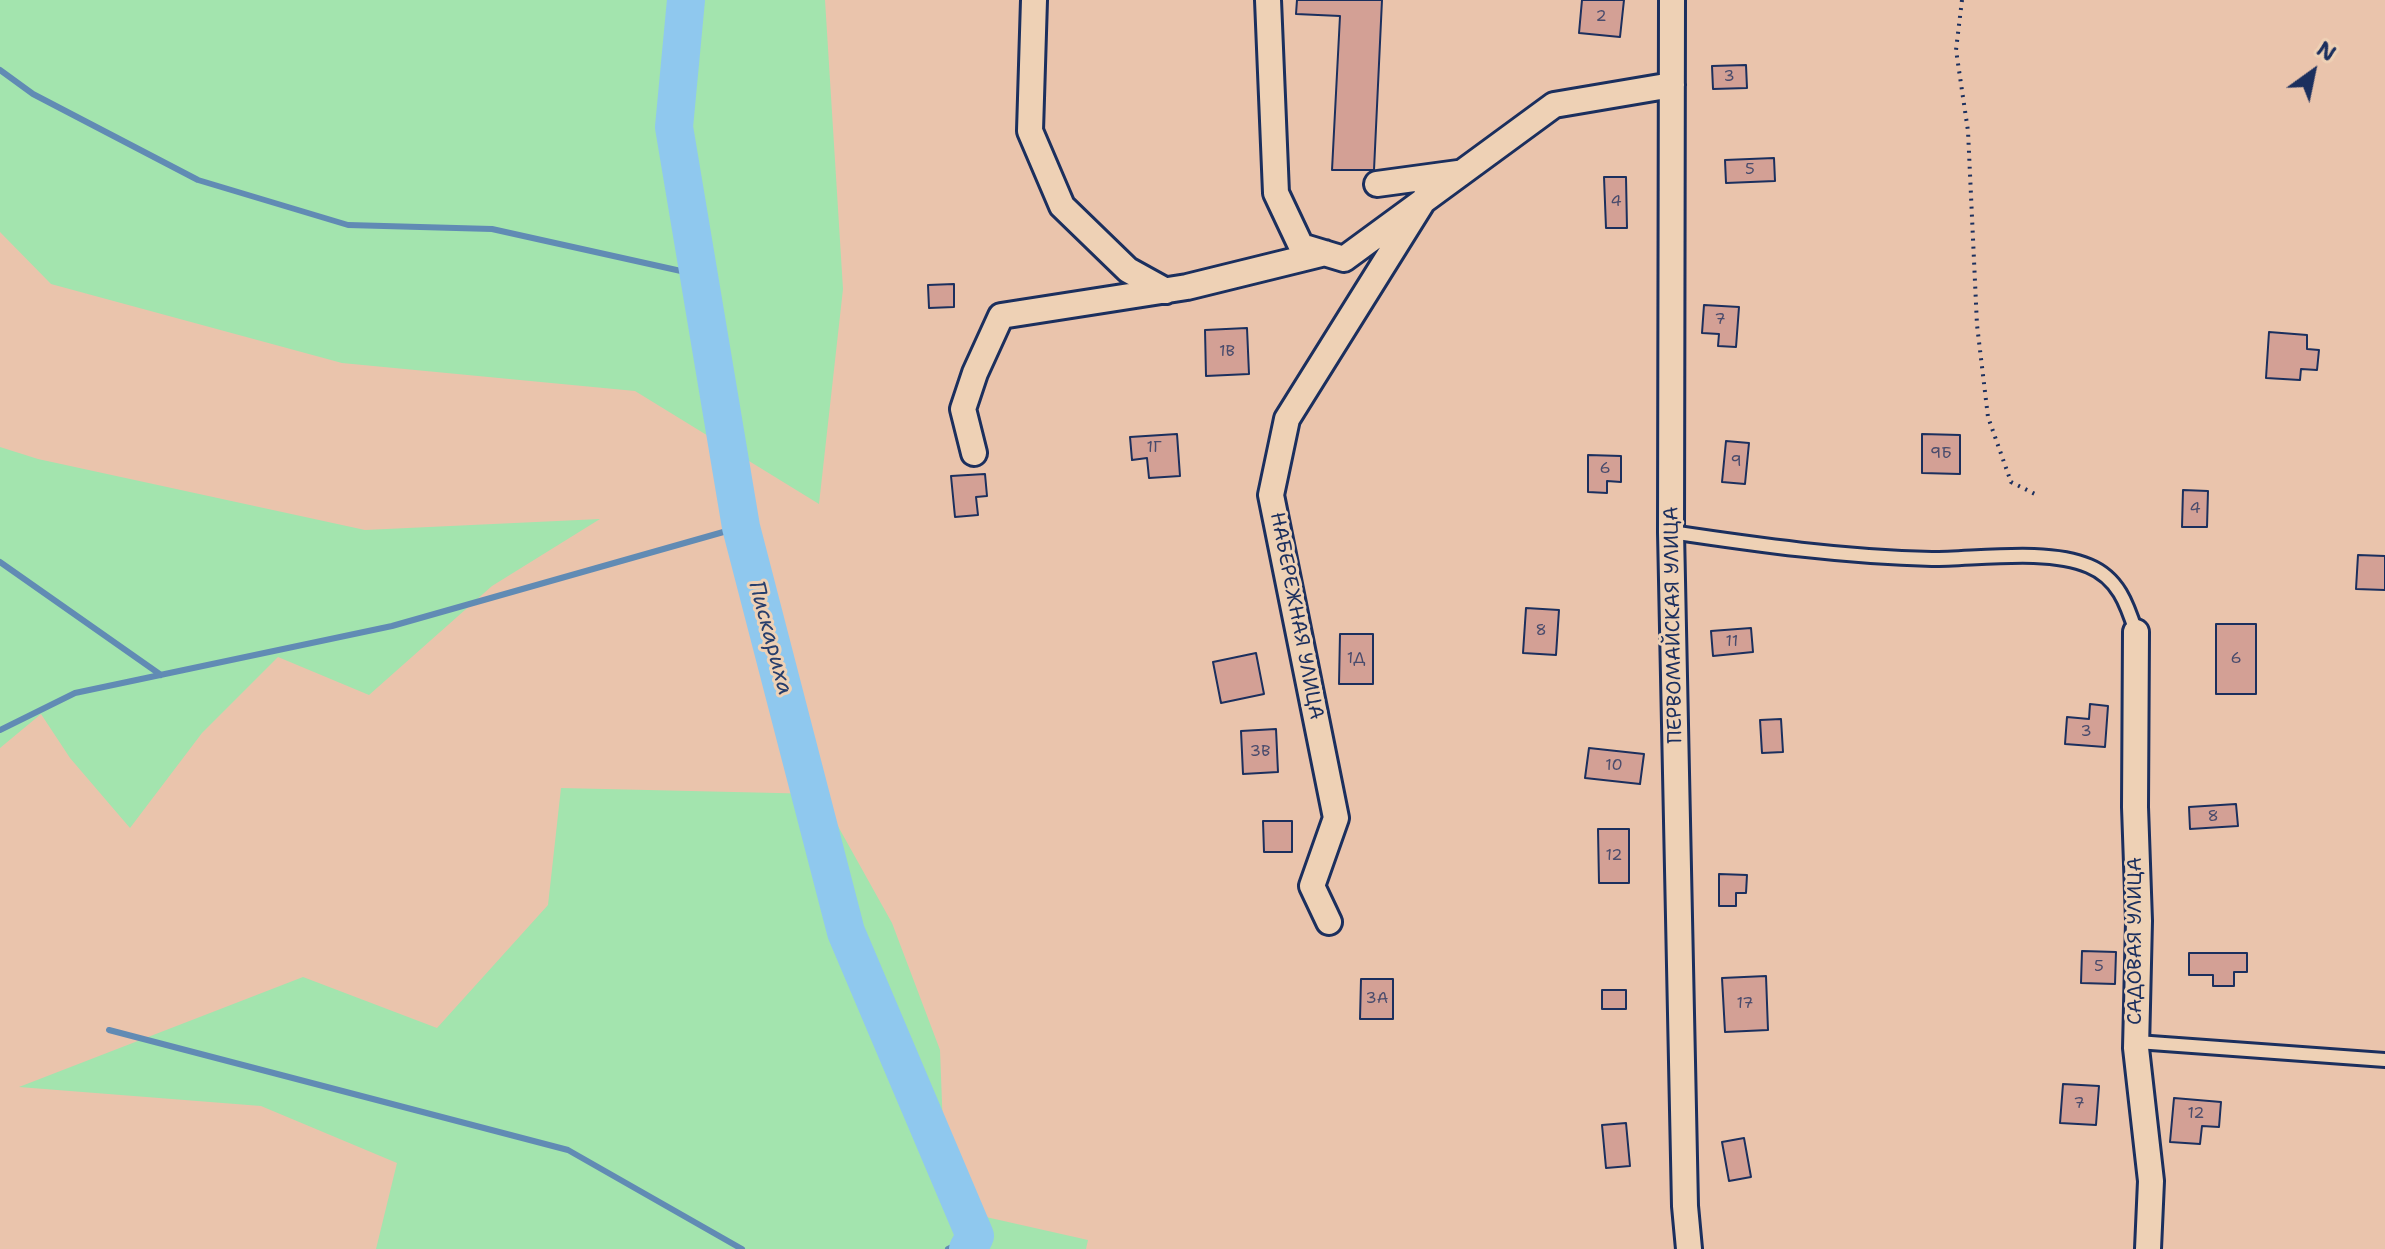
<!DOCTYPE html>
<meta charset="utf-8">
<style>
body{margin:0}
#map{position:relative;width:2385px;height:1249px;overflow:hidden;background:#eac4ac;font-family:"Shantell Sans",sans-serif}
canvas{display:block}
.north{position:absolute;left:2273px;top:32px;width:80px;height:80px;-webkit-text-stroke:6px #eed1b5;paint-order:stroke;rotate:33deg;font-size:22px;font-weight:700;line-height:32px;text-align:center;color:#1b2f5e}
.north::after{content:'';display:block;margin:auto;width:28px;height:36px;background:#1b2f5e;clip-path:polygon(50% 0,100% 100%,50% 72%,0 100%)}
</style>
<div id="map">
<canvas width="2385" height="1249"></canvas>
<div class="north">N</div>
</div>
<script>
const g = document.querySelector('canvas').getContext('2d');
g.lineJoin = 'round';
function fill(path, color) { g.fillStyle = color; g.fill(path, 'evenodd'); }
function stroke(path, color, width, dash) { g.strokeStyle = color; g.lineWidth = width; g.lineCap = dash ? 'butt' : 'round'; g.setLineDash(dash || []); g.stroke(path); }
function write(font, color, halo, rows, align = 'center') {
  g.font = font + ' "Shantell Sans",sans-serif'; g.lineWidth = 6; g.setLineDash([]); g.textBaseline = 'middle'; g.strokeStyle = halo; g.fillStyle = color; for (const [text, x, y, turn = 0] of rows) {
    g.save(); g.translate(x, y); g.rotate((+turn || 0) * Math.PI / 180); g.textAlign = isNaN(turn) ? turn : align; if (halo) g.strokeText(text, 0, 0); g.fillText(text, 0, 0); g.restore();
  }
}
fill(new Path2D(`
 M0,0H825L843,289L819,504L635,391L342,363L51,284L0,232Z
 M0,447L38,459L365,530L600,519L492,586L369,695L278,657L202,733L130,828L70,758L41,714L0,748Z
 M561,788L820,794L892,923L940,1050L946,1208L1088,1240L1086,1249H376L397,1163L261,1106L19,1087L303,977L437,1028L548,905Z`), '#a3e4ae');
stroke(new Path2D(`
 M0,70L33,94L198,180L348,225L492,229L699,275
 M0,562L161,675
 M0,730L75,693L392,626L741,527
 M109,1030L568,1150L742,1249
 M948,1249L975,1236`), '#618bb4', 6);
stroke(new Path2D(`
 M686,0L674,127L741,527L846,932L975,1236L968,1249`), '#8fc8ee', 38);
const building = new Path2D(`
 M1297,0H1382L1374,170H1332L1340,16L1296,14Z
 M1582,0H1624L1620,37L1579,33Z
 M1746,65L1747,88L1713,89L1712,66Z
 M1774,158L1775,181L1726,183L1725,160Z
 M1604,177H1626L1627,228H1606Z
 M954,284V307L929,308L928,285Z
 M1704,305L1739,307L1736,347L1718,346L1719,334L1702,333Z
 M1247,328L1249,374L1206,376L1205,330Z
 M2269,332L2307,335V349L2319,350L2317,370L2301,369L2300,380L2266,378Z
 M1177,434L1180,476L1149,478L1147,458L1132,460L1130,437Z
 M1922,434L1960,435V474L1922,473Z
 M1726,441L1749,443L1745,484L1722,482Z
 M1588,455L1621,456V482L1607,481V493L1588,492Z
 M985,474L987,496L976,497L978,515L955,517L951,476Z
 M2183,490L2208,491L2207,527H2182Z
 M2358,555L2385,556V590L2356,589Z
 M1526,608L1559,610L1556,655L1523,653Z
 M2216,624H2256V694H2216Z
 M1751,628L1753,652L1713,656L1711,631Z
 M1340,634H1373V684H1339Z
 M1256,653L1264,694L1221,703L1213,662Z
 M2090,704L2108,706L2105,747L2065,744L2067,717L2089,719Z
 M1781,719L1783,752L1762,753L1760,720Z
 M1276,729L1278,772L1243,774L1241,731Z
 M1589,748L1644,754L1640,784L1585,778Z
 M2236,804L2238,826L2190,829L2189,807Z
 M1263,821H1292V852H1264Z
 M1598,829H1629V883H1599Z
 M1719,874L1747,875L1746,893H1736V906H1719Z
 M2082,951L2116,952L2115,984L2081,983Z
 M2189,953H2247V972H2234V986H2213V975H2189Z
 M1766,976L1768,1030L1725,1032L1722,978Z
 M1361,979H1393V1019H1360Z
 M1602,990H1626V1009H1602Z
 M2063,1084L2099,1086L2096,1125L2060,1123Z
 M2174,1098L2221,1102L2219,1127L2202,1126L2200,1144L2170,1142Z
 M1626,1123L1630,1166L1606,1168L1602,1125Z
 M1744,1138L1751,1177L1729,1181L1722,1142Z`);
fill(building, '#d3a095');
stroke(building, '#1b2f5e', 2);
const service = new Path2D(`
 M1671,532C1758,545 1844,557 1932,559C1977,559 2048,548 2089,566C2118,578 2127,604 2136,632
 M2137,1042L2385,1060`);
const minor = new Path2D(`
 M1034,0L1030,131L1062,206L1128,270L1166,291
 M1268,0L1276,193L1301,246L1344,259L1554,105L1672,85
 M1672,0L1671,532L1685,1206L1689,1249
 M1377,184L1458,173
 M974,453L963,409L975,373L1001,316L1187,287L1325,253
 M2136,632L2135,807L2139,921L2136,1048L2151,1181L2148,1249
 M1329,922L1312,886L1336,818L1271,495L1287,419L1425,198`);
stroke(service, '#1b2f5e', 18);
stroke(minor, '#1b2f5e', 30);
stroke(new Path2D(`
 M1962,0L1956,50L1968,131L1977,325L1988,417L2011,482L2037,495`), '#1b2f5e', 4, [2, 6]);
stroke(service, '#eed1b5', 12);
stroke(minor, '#eed1b5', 24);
write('16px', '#494b6c', null, [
 ["2",1601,17],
 ["3",1729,77],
 ["5",1750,170],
 ["4",1616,202],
 ["7",1720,320],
 ["1В",1227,352],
 ["1Г",1154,448],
 ["9Б",1941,454],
 ["9",1736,462],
 ["6",1605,469],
 ["4",2195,509],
 ["8",1541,631],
 ["11",1732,642],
 ["1Д",1356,659],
 ["6",2236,659],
 ["3",2086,732],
 ["3В",1260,752],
 ["10",1614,766],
 ["8",2213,817],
 ["12",1614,856],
 ["5",2099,967],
 ["3А",1377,999],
 ["17",1745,1004],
 ["7",2079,1104],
 ["12",2196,1114]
]);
write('20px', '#1b2f5e', '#eed1b5', [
 ["НАБЕРЕЖНАЯ УЛИЦА",1296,616,79],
 ["ПЕРВОМАЙСКАЯ УЛИЦА",1674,625,-91],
 ["САДОВАЯ УЛИЦА",2136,941,-90]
]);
write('italic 22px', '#273e6c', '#eed1b5', [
 ["Пискариха",770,638,75]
]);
</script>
